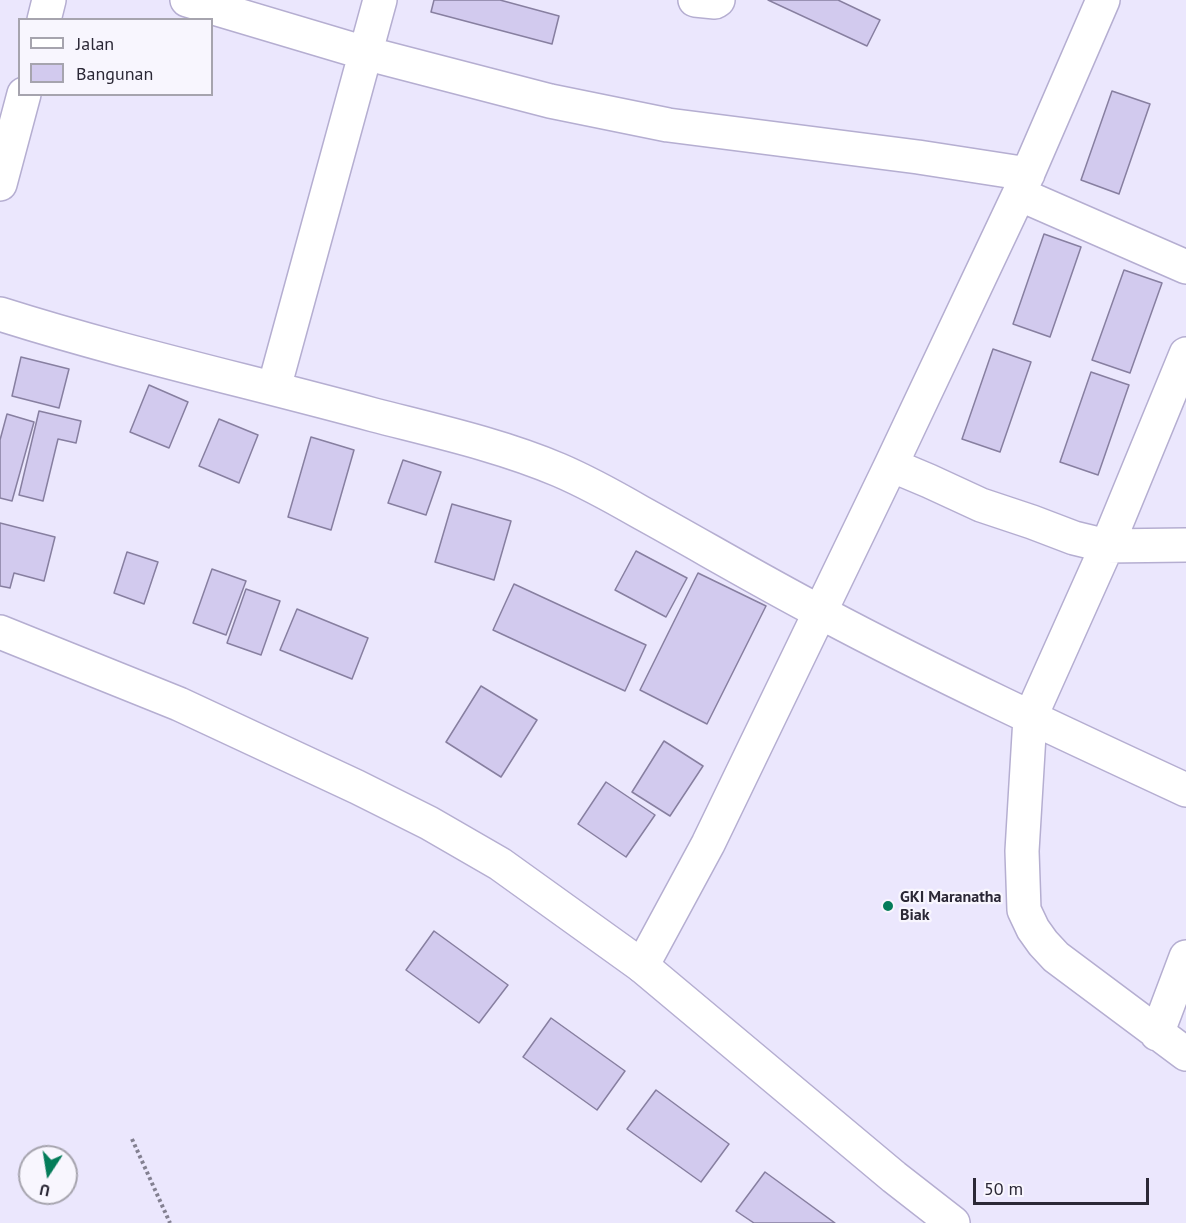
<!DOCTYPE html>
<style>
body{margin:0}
#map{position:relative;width:1186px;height:1223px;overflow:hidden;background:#ebe7fd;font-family:"PT Sans",sans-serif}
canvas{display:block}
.legend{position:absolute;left:18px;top:18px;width:195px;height:78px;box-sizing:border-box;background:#f8f6fe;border:2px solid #a6a4ae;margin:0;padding:8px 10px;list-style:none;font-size:18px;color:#2b2836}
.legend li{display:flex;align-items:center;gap:12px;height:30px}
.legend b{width:30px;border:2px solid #a6a4ae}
.north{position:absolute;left:18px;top:1145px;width:60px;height:60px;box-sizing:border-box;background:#f8f6fe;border:2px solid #a6a4ae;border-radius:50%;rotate:192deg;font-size:16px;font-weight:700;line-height:24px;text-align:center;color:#2b2836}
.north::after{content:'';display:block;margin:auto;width:21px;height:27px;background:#047c5a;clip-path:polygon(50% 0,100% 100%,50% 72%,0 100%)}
.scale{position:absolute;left:973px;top:1178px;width:176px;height:27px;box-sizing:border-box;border:3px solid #2b2836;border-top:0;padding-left:8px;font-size:18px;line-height:21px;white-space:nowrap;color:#2b2836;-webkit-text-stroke:4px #f8f6fe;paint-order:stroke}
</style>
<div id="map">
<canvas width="1186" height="1223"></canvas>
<ul class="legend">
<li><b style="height:8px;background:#fff"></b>Jalan</li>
<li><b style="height:16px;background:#d2caee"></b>Bangunan</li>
</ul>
<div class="north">U</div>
<div class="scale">50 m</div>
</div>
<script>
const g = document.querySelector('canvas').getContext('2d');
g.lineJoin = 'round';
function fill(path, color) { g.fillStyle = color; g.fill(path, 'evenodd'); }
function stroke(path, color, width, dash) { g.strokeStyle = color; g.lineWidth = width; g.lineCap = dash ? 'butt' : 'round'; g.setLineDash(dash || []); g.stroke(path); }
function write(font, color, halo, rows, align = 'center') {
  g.font = font + ' "PT Sans",sans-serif'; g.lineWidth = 4.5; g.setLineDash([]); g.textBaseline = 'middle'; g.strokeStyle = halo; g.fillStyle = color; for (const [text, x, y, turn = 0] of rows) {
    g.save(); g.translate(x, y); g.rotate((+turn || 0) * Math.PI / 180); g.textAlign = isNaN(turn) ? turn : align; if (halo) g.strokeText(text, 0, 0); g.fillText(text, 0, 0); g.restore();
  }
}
const building = new Path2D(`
 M434,0H500L559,16L552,44L431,12Z
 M768,0H838L880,20L867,46Z
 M1112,91L1150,104L1119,194L1081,180Z
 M1044,234L1081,247L1050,337L1013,324Z
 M1124,270L1162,283L1130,373L1092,360Z
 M993,349L1031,362L1000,452L962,439Z
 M21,357L69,369L59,408L12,396Z
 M1091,372L1129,385L1098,475L1060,462Z
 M149,385L188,402L169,448L130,432Z
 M39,411L81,421L76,443L58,439L43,501L19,495Z
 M7,414L34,422L12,501L0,498V440Z
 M219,419L258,435L239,483L199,466Z
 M311,437L354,450L331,530L288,517Z
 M403,460L441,472L426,515L388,503Z
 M452,504L511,521L494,580L435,562Z
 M0,523L55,537L44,581L14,573L10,588L0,586Z
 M636,551L687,578L666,617L615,590Z
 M127,552L158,562L144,604L114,593Z
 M212,569L246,581L226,635L193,623Z
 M698,573L766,606L707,724L640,690Z
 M514,584L646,645L625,691L493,630Z
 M246,589L280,601L261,655L227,643Z
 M297,609L368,638L352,679L280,650Z
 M481,686L537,720L501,777L446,742Z
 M664,741L703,766L670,816L632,792Z
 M606,782L655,815L626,857L578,824Z
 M434,931L508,985L479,1023L406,970Z
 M551,1018L625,1071L597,1110L523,1057Z
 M656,1090L729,1144L701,1182L627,1129Z
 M765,1172L835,1223H754L736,1211Z`);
fill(building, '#d2caee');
stroke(building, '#877fa0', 1.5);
const minor = new Path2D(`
 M187,0L365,53L550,101L668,125L918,157L1028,174
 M695,0L715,2L718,0
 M1019,194L1186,267
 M0,314C123,353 249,381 374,415C436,431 500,445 559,470C587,482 614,497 640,512C700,545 759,580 820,612C940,676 1063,733 1186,790
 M1186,354L1107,546L1030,718L1022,851L1024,910L1033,929L1043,943L1056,957L1186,1054
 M274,388L380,0
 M891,465L929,481L981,505L1032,522L1074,538L1107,546L1186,545
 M642,966L708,844L891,465L1019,194L1103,0
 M1157,1034L1186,957`);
const major = new Path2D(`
 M44,20L49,0
 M0,184L24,94
 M0,632L179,704L357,787L429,823L500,864L642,966L894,1177L953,1223`);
stroke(minor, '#b5aed1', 36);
stroke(major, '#b5aed1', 36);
stroke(new Path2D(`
 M132,1139L170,1223`), '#838091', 4, [3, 3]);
stroke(minor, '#fff', 33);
stroke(major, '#fff', 33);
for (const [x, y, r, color] of [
 [888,906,6,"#047c5a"]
]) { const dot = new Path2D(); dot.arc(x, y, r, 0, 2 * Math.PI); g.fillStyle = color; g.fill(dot); stroke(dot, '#f8f6fe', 2); }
write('bold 16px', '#2b2836', '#f8f6fe', [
 ["GKI Maranatha",900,897],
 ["Biak",900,915]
], 'left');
</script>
